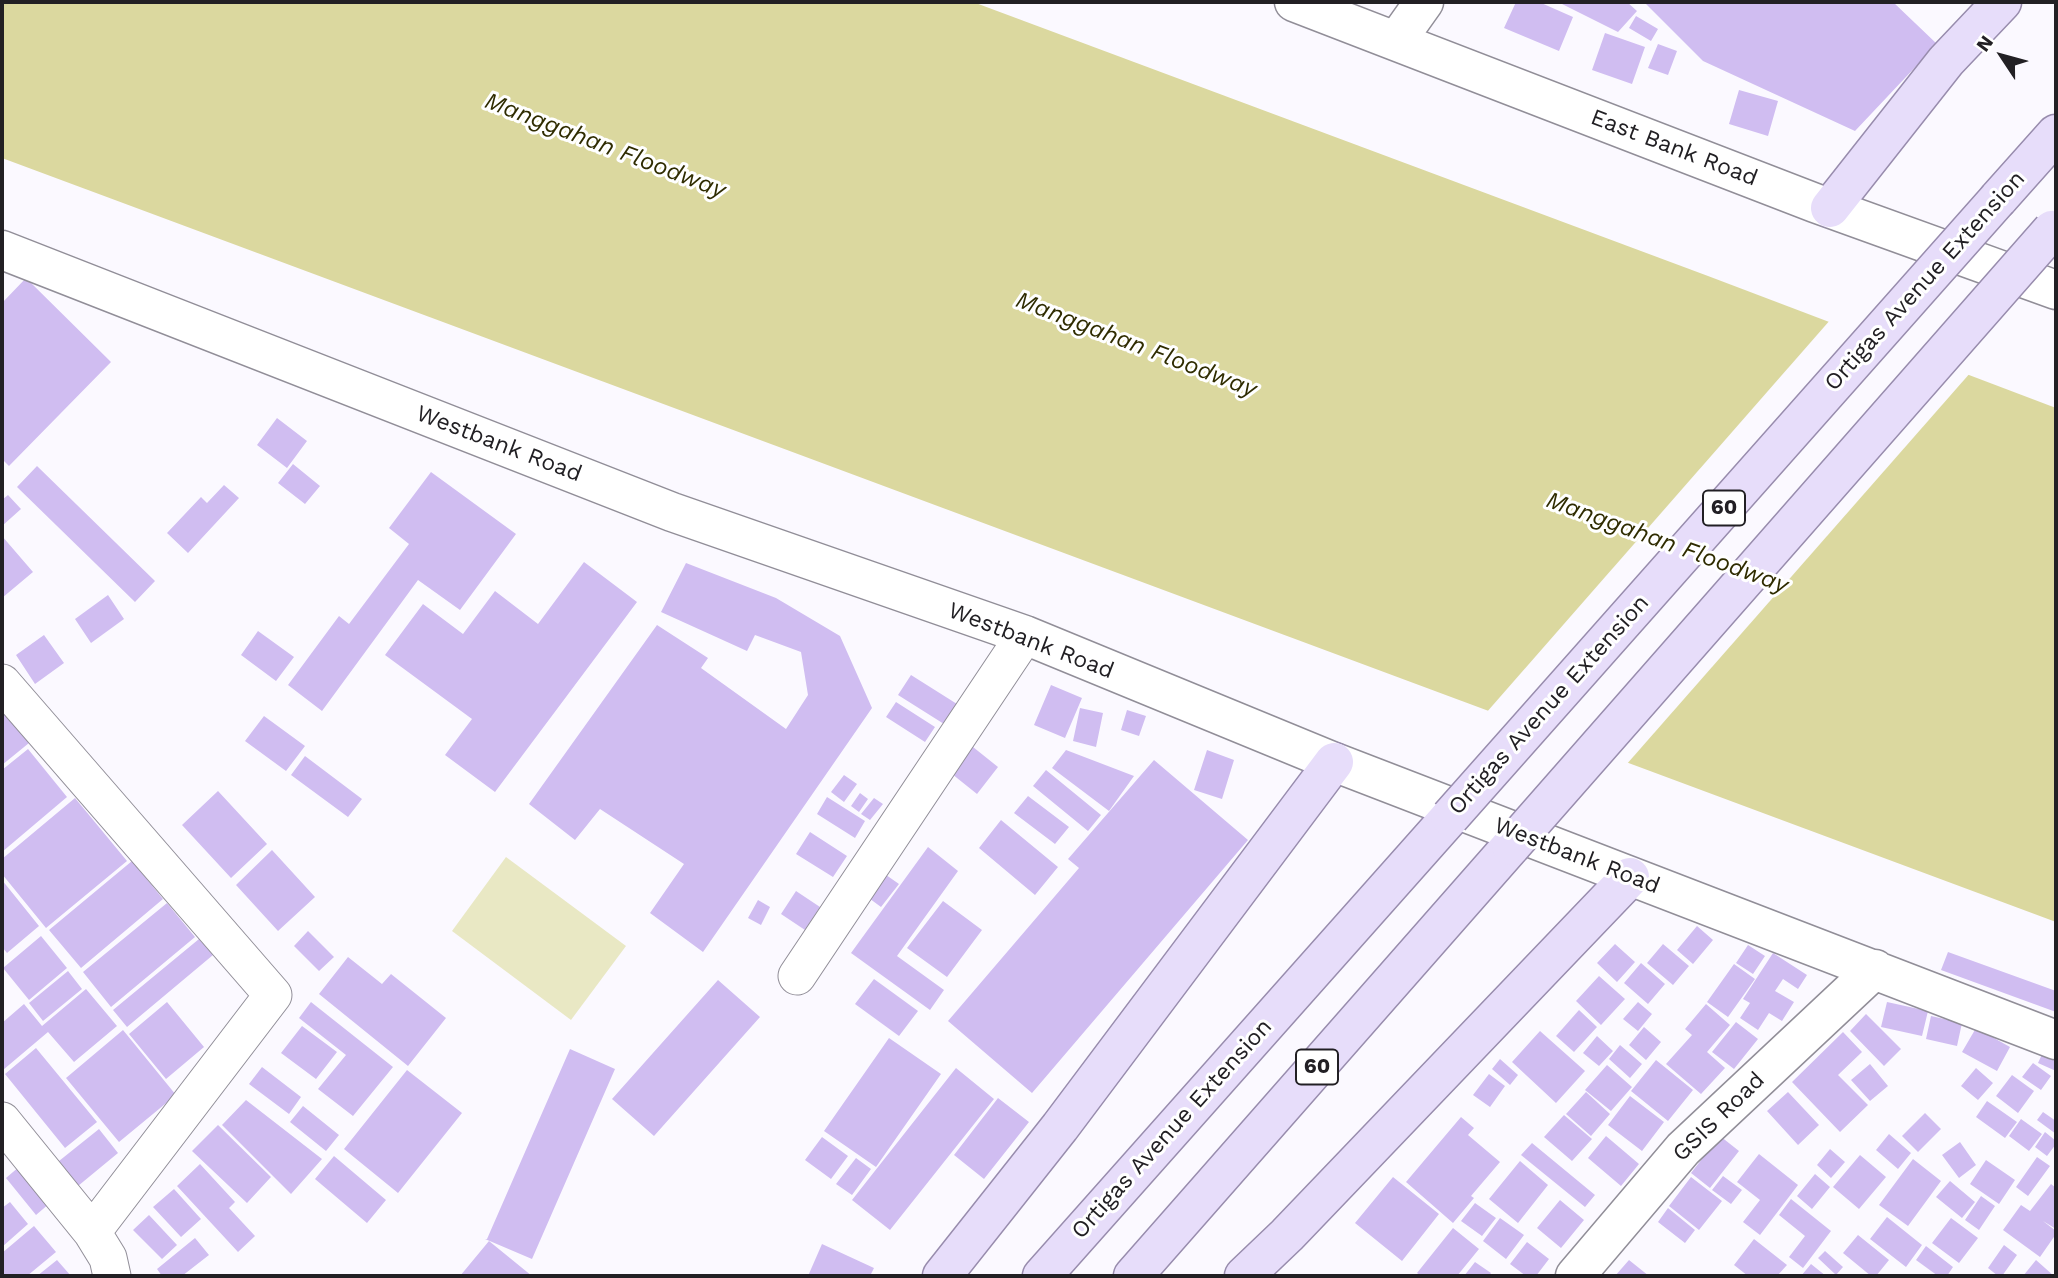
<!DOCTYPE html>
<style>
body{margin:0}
#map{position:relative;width:2058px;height:1278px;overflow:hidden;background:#fbf9ff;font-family:"Work Sans",sans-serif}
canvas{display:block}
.frame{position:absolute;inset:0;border:4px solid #222024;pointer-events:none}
.north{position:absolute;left:1967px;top:21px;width:70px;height:70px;-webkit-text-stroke:5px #fff;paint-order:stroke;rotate:306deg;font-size:19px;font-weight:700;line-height:28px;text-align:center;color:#222024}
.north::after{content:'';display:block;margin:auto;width:24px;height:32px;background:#222024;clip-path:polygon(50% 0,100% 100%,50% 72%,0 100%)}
</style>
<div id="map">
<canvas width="2058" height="1278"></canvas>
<div class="frame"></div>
<div class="north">N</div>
</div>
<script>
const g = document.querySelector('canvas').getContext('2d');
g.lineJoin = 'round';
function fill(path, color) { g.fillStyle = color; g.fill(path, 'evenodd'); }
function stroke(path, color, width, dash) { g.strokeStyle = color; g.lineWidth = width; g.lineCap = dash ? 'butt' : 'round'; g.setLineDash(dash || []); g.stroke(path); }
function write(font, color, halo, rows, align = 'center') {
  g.font = font + ' "Work Sans",sans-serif'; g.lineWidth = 6; g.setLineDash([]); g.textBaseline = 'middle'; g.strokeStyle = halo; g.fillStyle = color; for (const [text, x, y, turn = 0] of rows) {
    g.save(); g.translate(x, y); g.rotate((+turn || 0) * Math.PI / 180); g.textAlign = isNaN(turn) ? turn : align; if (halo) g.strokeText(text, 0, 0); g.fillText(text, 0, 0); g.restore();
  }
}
fill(new Path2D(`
 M506,857L626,946L571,1020L452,931Z`), '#e9e8c4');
fill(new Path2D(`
 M2,2H973L1708,276L2056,408V922L2,158Z`), '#dbd89f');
fill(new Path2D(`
 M1831,319L1971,372L1626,765L1486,713Z`), '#fbf9ff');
fill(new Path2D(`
 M1516,2H1539L1573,17L1559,51L1504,28Z
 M1558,2H1627L1637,11L1618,32Z
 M1644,2H1893L1937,44L1855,131L1703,61Z
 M1636,16L1658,29L1651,41L1629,28Z
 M1605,33L1645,47L1632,84L1592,70Z
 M1658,44L1677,51L1668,75L1648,68Z
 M1739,90L1778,101L1768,136L1729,124Z
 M26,278L111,362L9,466L2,459V303Z
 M277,418L307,441L287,468L257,445Z
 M293,464L320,486L305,504L278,483Z
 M37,466L155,581L135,602L17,487Z
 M431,472L516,534L460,610L418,580L322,711L288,685L339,616L349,624L409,544L389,528Z
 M224,485L239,498L188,553L167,533L201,497L207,503Z
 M8,495L21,509L2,526V500Z
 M2,536L33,572L2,598Z
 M584,562L637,602L495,792L445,755L472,719L385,655L423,604L463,634L495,591L538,624Z
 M686,563L776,598L840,636L872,708L703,952L650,913L684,864L600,809L575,840L529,804L657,625L708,658L701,668L786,729L808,695L801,652L755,635L747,651L661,612Z
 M108,595L124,619L91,643L75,619Z
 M258,631L294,657L276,681L241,655Z
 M44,635L64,663L35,684L16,655Z
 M911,675L957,704L944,724L898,695Z
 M1051,685L1082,698L1065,738L1034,725Z
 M896,702L935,727L925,742L886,717Z
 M1080,708L1103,713L1096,747L1073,741Z
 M1127,710L1146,716L1139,736L1121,730Z
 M2,711L29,743L2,765Z
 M264,716L305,746L286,771L245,741Z
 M968,743L998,767L977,794L947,770Z
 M28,749L67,797L2,852V770Z
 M1066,750L1134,776L1109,811L1052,768Z
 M1207,750L1234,760L1222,799L1194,790Z
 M305,756L362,799L348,817L291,775Z
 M1154,760L1248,840L1032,1093L948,1021L1079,868L1068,859Z
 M1046,770L1101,815L1088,831L1033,786Z
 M844,775L857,784L844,802L831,792Z
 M218,791L267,844L231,878L182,825Z
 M860,793L868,799L859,812L851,806Z
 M1028,796L1069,827L1055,844L1014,813Z
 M827,797L865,821L855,838L817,814Z
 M75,798L127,861L46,928L2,874V859Z
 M874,798L883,804L870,820L861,814Z
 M1001,820L1058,867L1035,895L979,848Z
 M810,832L847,856L833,877L796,854Z
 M928,847L958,871L897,956L944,990L930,1010L851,953Z
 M272,850L315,897L278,931L236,885Z
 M132,861L163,899L81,968L49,930Z
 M879,870L899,884L881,907L862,893Z
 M2,880L39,926L7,953L2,947Z
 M796,891L820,907L805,930L781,914Z
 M758,900L770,907L761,925L748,918Z
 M943,901L982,930L947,977L907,948Z
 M167,903L195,937L111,1007L83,972Z
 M1697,926L1713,940L1693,964L1677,950Z
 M308,931L334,957L319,971L294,946Z
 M41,936L67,968L29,1000L3,968Z
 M199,939L213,955L127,1027L113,1010Z
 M1615,944L1635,962L1617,982L1597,963Z
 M1663,944L1689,966L1673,985L1647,963Z
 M1748,945L1765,956L1753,974L1736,963Z
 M1948,952L2056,991V1012L1941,970Z
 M1773,953L1807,975L1798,989L1783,979L1775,991L1794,1002L1782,1021L1769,1013L1758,1030L1740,1018L1750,1003L1743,999Z
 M348,957L382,984L391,974L446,1018L408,1066L319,994Z
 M1641,963L1665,984L1648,1004L1624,983Z
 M1734,964L1755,979L1728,1017L1707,1002Z
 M68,971L82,989L43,1021L29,1003Z
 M1599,976L1625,999L1601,1025L1576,1001Z
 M874,979L918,1011L899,1036L855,1004Z
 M718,980L760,1017L654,1136L612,1099Z
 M86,989L117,1026L74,1062L48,1032L3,1070L2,1023L24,1004L42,1026Z
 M167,1002L204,1047L166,1079L129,1034Z
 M311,1002L393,1067L353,1116L318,1089L346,1055L299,1018Z
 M1638,1002L1652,1014L1638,1031L1623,1019Z
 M1887,1002L1928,1011L1922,1036L1881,1027Z
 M1706,1004L1730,1025L1707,1052L1725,1068L1701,1094L1666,1064L1692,1035L1685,1029Z
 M1579,1010L1597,1027L1574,1052L1556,1036Z
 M1866,1014L1901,1049L1884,1066L1850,1031Z
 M1931,1016L1962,1023L1957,1046L1926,1039Z
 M1736,1022L1758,1039L1734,1069L1712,1052Z
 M302,1026L337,1052L316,1079L281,1053Z
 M1644,1027L1661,1042L1646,1060L1629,1045Z
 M1976,1028L2010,1047L1997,1071L1962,1052Z
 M123,1030L176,1095L119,1142L66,1078Z
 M1540,1031L1585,1071L1556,1103L1512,1062Z
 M1843,1032L1862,1052L1838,1075L1868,1105L1840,1132L1792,1082Z
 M1597,1036L1613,1051L1599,1066L1583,1053Z
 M889,1038L941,1074L876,1167L824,1131Z
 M1620,1045L1642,1064L1630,1078L1609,1059Z
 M36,1048L97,1122L65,1148L5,1074Z
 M570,1049L615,1069L532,1259L485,1239H487Z
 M2044,1050L2056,1055V1071L2038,1063Z
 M1500,1059L1518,1075L1510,1085L1492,1069Z
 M1656,1060L1693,1090L1668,1121L1631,1091Z
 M2033,1063L2051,1076L2041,1090L2022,1077Z
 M1870,1064L1888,1086L1870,1101L1851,1080Z
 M1607,1065L1632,1087L1611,1111L1585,1090Z
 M262,1067L301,1097L289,1114L249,1084Z
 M956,1068L994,1099L890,1230L852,1200Z
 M1976,1068L1993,1083L1978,1100L1961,1086Z
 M407,1070L462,1113L398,1193L344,1149Z
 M1489,1074L1505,1086L1490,1107L1473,1095Z
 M2012,1075L2034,1091L2018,1113L1996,1096Z
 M1586,1092L1610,1114L1591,1136L1566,1114Z
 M1788,1092L1819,1125L1798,1145L1767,1111Z
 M1630,1096L1664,1122L1642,1151L1608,1125Z
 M998,1098L1029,1122L984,1179L954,1155Z
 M246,1100L322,1159L291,1194L222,1125Z
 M1987,1101L2017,1122L2005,1138L1976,1117Z
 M303,1106L339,1135L326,1151L290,1122Z
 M2043,1112L2056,1121V1134L2037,1120Z
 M1925,1113L1941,1129L1918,1152L1902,1136Z
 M1564,1115L1592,1139L1572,1161L1544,1137Z
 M1461,1117L1474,1128L1468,1135L1500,1162L1471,1196L1474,1198L1453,1223L1406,1182Z
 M2021,1119L2042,1134L2029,1151L2009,1136Z
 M218,1125L271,1177L247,1203L192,1151Z
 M99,1129L118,1153L78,1186L59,1161Z
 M2045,1132L2056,1141V1144L2047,1156L2035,1147Z
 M1889,1134L1911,1153L1898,1169L1876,1150Z
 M1606,1136L1639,1164L1621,1186L1588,1158Z
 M1720,1136L1739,1151L1710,1188L1691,1173Z
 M822,1137L848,1156L831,1179L805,1160Z
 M1960,1142L1976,1165L1959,1178L1942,1155Z
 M1532,1143L1595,1195L1585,1207L1521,1155Z
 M1830,1149L1845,1162L1831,1178L1817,1165Z
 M1759,1154L1798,1185L1760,1235L1743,1222L1760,1200L1737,1182Z
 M1860,1155L1886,1177L1859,1209L1833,1187Z
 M334,1156L386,1200L367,1223L315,1179Z
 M2037,1157L2050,1166L2028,1196L2016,1187Z
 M856,1158L871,1169L852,1195L836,1184Z
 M1913,1159L1941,1181L1908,1226L1879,1205Z
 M1986,1160L2015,1180L1999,1204L1970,1184Z
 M1520,1161L1548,1185L1518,1223L1489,1199Z
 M200,1164L235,1202L229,1208L255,1236L238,1252L177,1186Z
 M20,1166L50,1203L36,1215L6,1178Z
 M1815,1174L1830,1187L1812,1209L1797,1196Z
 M1723,1176L1742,1190L1731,1204L1712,1190Z
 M1393,1177L1439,1214L1402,1261L1355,1223Z
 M1691,1177L1722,1201L1699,1230L1669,1206Z
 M1950,1181L1975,1202L1962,1218L1936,1197Z
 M2051,1184L2056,1188V1229L2043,1221L2056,1231V1234L2040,1257L2003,1230L2021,1205L2030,1211Z
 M174,1189L201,1219L181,1237L153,1207Z
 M1981,1196L1995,1206L1979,1230L1965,1220Z
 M1791,1199L1831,1231L1803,1268L1789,1257L1805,1236L1779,1215Z
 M1560,1200L1584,1220L1561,1248L1537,1228Z
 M10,1202L28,1224L2,1247V1208Z
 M1475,1203L1496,1218L1482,1236L1461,1221Z
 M1668,1208L1695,1230L1685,1243L1658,1222Z
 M149,1215L177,1245L162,1259L133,1230Z
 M1887,1217L1922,1245L1906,1267L1870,1239Z
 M1500,1218L1524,1235L1506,1259L1483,1241Z
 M1951,1218L1978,1238L1959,1263L1932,1243Z
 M34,1226L56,1252L27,1276H2V1253Z
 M1453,1228L1479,1249L1457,1276H1421L1417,1273Z
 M1858,1235L1889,1260L1876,1276H1871L1843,1253Z
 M195,1238L209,1255L182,1276H162L157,1269Z
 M1754,1239L1787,1265L1777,1276H1748L1734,1265Z
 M489,1241L532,1276H460Z
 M1527,1242L1549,1259L1536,1276H1526L1510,1264Z
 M822,1244L874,1268L870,1276H808Z
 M2004,1245L2017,1255L2002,1276H1998L1988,1268Z
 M1926,1246L1953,1267L1947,1276H1938L1916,1260Z
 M1825,1251L1843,1267L1836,1275L1818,1258Z
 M57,1260L71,1276H37Z
 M1629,1260L1649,1276H1615Z
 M2036,1260L2054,1276H2023Z
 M1475,1262L1491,1273L1489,1276H1464Z
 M1811,1264L1826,1276H1801Z`), '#d0bdf1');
const minor = new Path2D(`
 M2,683L273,995L92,1232
 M797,976L1025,635
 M2,1121L92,1232L108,1258L112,1276`);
const tertiary = new Path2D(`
 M1397,40L1424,2
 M2,250L672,512L1025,635L1334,762L2056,1040
 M1575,1276L1683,1149L1875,969`);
const secondary = new Path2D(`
 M1294,2L1815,203L2056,290`);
const primary = new Path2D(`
 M1998,199L2056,134
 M1830,208L1946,61L2002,2
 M942,1276L1060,1127L1334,762
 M1042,1276L1450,817
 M1133,1276L1511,846
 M1244,1276L1287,1235L1630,877`);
stroke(minor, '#918e98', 39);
stroke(tertiary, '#918e98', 41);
stroke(secondary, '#918e98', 41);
stroke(primary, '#988cad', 41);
stroke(minor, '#fff', 37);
stroke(tertiary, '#fff', 38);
stroke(secondary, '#fff', 38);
stroke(primary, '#e7ddfa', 38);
const primaryBridge = new Path2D(`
 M1450,817L1998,199
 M1511,846L2052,230`);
stroke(primaryBridge, '#988cad', 41, []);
stroke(primaryBridge, '#e7ddfa', 38);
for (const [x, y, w] of [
 [1724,508,42],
 [1317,1067,42]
]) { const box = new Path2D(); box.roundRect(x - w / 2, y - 17.5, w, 35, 5); g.fillStyle = '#fff'; g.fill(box); stroke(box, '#222024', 2); }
write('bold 21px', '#222024', null, [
 ["60",1724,508],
 ["60",1317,1067]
]);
write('23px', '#222024', '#fff', [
 ["East Bank Road",1674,148,21],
 ["Ortigas Avenue Extension",1925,281,-48],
 ["Westbank Road",499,444,21],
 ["Westbank Road",1031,641,21],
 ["Ortigas Avenue Extension",1549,705,-48],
 ["Westbank Road",1577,856,21],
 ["GSIS Road",1719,1117,-44],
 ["Ortigas Avenue Extension",1172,1129,-48]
]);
write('italic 24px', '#2f2c00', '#fff', [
 ["Manggahan Floodway",605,146,21],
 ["Manggahan Floodway",1136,345,21],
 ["Manggahan Floodway",1667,543,20]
]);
</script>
